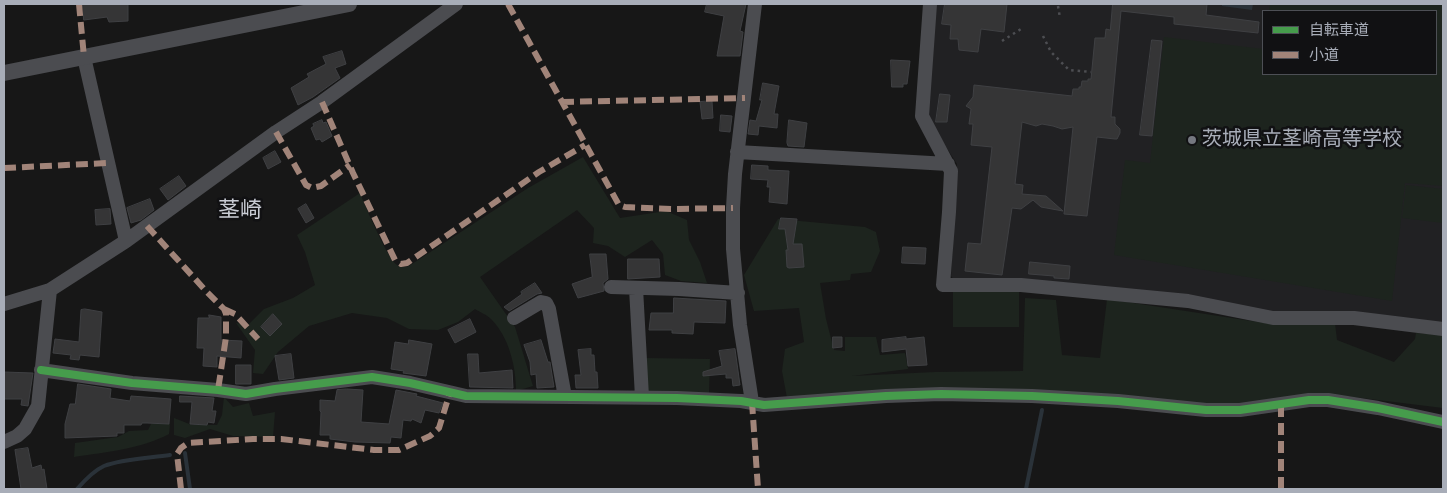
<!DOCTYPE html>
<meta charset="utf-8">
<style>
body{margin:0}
#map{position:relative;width:1447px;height:493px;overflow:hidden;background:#171717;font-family:Jost,"Noto Sans JP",sans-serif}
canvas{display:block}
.frame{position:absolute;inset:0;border:5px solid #a8adb8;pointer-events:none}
.legend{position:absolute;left:1262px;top:10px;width:175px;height:65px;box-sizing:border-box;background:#111113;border:1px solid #4d4f55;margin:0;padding:6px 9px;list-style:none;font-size:15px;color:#a8adb8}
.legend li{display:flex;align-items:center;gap:10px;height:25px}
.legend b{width:25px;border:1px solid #4d4f55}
</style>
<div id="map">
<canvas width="1447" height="493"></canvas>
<div class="frame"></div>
<ul class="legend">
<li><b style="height:6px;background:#469c4c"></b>自転車道</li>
<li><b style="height:6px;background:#a18479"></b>小道</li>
</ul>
</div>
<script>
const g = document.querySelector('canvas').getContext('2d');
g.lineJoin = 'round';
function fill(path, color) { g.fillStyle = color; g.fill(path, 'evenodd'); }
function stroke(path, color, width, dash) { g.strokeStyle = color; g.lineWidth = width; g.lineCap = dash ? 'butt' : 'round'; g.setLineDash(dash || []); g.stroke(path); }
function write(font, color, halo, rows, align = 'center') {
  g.font = font + ' Jost,"Noto Sans JP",sans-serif'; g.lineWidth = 5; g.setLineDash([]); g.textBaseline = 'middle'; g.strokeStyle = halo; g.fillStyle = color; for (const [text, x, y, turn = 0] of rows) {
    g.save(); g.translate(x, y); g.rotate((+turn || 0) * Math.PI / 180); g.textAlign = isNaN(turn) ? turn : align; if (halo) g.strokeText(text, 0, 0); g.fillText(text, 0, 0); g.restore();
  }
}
fill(new Path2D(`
 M936,4H1443V323L1270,312L954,280L951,276L957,164L926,116ZM1263,11H1436V74H1263Z`), '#212123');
fill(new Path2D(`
 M1270,4H1443V186L1405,183L1392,301L1114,255L1125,160L1150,163L1164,37L1263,49V74H1436V11H1269Z
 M583,157L620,218L666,211L687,220L689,240L700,262L707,283L681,281L665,275L663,254L652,240L625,257L608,246L593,243L594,228L577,210L480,277L515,327L533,386L516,391C516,366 509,337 491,319C487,315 480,312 475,309L458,322L438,330L409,329L387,318L352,313L309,326L278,352L263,374L253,373L255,350L236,323L248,325L264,309L293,298L315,285L305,252L297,235L360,193C365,206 388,260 397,265C401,268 405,267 409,266L528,188Z
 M1406,185L1443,189V223L1402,218Z
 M778,219L865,227L876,232L880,251L871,272L851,274L850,280L820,283L826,319L834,350L845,351V337H876L880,355L905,353L908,369L852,376L935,372L1023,371L1025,298L1056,300L1062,355L1100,358L1107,299L1271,324L1335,323L1337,340L1394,362L1415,339L1416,333L1443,335V408L1329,394L1239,405L787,398L782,371L785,349L804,342L799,308L754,311L744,275Z
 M953,291H1019V327H953Z
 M645,358L710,359L709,394H644Z
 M224,397L233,407L249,403L253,416L275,412L273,437L233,436L210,429L185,438L174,435V418L192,425H217L222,415Z
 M151,424H170L169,434C141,449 106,452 74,457L75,443L118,437L129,431L148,430Z`), '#1d241e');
fill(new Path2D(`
 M1222,4H1253L1252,10L1222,6Z`), '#2a3239');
stroke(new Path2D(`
 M185,453L190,489
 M77,489C84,481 93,471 104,466C122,459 150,458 170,455
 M1026,489L1042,410`), '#2a3239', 4);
const building = new Path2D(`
 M83,4H128V21L109,22L107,17L84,20Z
 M707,4H746L740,31L743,32L740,56H717L724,16L705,12Z
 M945,4H1007L1004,32L981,29L978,52L959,50L958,39H950L951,25L942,24Z
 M1113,4H1207L1206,15L1259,22L1258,33L1174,24V17L1121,11L1111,117H1115V124L1120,129V133L1117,139H1115L1097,137L1087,216L1064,214L1073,127L1062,129L1053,126L1042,124L1036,126L1022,122L1015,184L1023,185L1022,194L1046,196L1063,211L1041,207L1033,200L1021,209L1012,208L1002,275L965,271L968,243L981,244L992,147L971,145L973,124H969L971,109L966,106L973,97L974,85L1072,96L1073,89H1079V87H1081L1082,81H1088V79H1091L1095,38H1105L1106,29L1110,30Z
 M1152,40L1162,41L1152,136L1140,135Z
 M342,51L346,64L335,68L340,78L313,97L298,105L291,88L309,77L307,74L326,64L323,57Z
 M891,60L910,61L907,84H903V87H892Z
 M763,83L779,86L774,114H778L777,128L759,126L758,135L748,134L750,120L756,121L762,100H760Z
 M940,94L950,95L947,122H936Z
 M712,101L713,118L702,119L700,102Z
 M721,115L732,116L730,132L720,131Z
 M322,120L323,123L326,122L332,136L322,142L320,139L316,140L311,128L314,126L313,124Z
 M789,120L807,123L804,147L788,146L787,143Z
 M275,151L281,162L268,169L263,158Z
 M752,165L768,166V170L789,171L787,204L769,202L770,187H767L768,180L751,179Z
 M179,176L186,186L168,200L160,189Z
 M150,199L154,210L141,220L131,223L127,208Z
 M306,204L314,218L306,223L298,209Z
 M110,209L111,224L96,225L95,210Z
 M781,218L797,219L793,244H802L804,267L789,268L787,267L786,250H788L785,229H779Z
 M903,247L926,248L925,264L902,263Z
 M590,254H606L608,279L603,283L604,291L578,298L572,284L592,277Z
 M628,259H659L660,277L628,279Z
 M1030,262L1070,266L1069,279L1054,278V276L1029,274Z
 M535,283L542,293L537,294L509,311L504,307L522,294L521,292Z
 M674,298L726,301L725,323L694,322L693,334L672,333V330H649L651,313H673Z
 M85,309L102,312L99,357L80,355L79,360L70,359L71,355L53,353L55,339L79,342L81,310Z
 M273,314L282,324L270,336L261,327Z
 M209,315L221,317V340L242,341L241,358L217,356V367L203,366L204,348H197L198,318H209Z
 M470,319L476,332L455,343L448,330Z
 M833,337H842V347L833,348Z
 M906,337V339L924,337L927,365L908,366L906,349L882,352V340Z
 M409,340L432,344L426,376L403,373L404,371L391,369L395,342L408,344Z
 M541,340L548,362H550L554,387L537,388L536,374L531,375L530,362L524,345Z
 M591,349V355H594L595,372H597L598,388H576L575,375H581L578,350Z
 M735,349L740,385L733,386L732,378H726V374L703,376V372L722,366L719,351Z
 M291,354L294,378L279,380L275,356Z
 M468,354H478L479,373L512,370L513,388L470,387Z
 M236,365H251V384H236Z
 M4,372L33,373L28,406L21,405L22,399H4Z
 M78,384L111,389L110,398L130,401L131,396L171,399L169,423V424L147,423H142L141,425H124V433H117V436L65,438V424L70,404H75Z
 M347,389L363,390L361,422L389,424L396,390L417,394L416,396L443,403L439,413L425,410L421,423L412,419L411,421L403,420L401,438L391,437L390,443L355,442L330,439V435H320L321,412L320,411V400L335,401L337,390Z
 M180,396L214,398L212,411H216L214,423L208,422L207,425L190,424L192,402H180Z
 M28,448L32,468L41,465L42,470L44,469L47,489H21L15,450Z`);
fill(building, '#353536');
stroke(building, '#3f4043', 1);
stroke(new Path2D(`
 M1058,6L1060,18
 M1043,36L1051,52L1069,70L1091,72
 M1002,41L1021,29`), '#4d4e52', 2.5, [2.5, 4]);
stroke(new Path2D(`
 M930,4L922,116L951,171L949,212L943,285H1021L1188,301L1273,318H1354L1443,329
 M84,57L126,241
 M737,152L948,164
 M611,287L679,289L738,293
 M636,288L642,397
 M4,304L50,290L126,241L276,132L322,102L456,4
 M514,318L541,302L546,303L549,309L565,397
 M41,370L132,383L218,390L246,394L275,389L372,377L410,383L466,396L677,398L741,401L764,405L886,396L941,394L1032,396L1118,401L1206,410H1240L1309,400H1328L1378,408L1443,422
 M752,402L740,325L733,249V208L735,174L755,4
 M4,442L17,436L25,429L38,406L50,290`), '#4b4c50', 14);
stroke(new Path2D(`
 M4,73L349,4`), '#4b4c50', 16);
stroke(new Path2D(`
 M79,4L84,57
 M508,4L619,205L625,207L671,209L733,208
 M322,102L353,173L395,260L401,264L407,263L539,172L585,145
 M562,102L745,98
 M276,132L306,185L312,188L321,186L350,165
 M4,168L108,163
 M147,226L206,291L224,309L226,314V337L218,390
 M224,309L235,314L258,339
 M752,402L758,489
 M181,489L177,454L181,448L188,443L253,439H281L374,450H399L430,436L439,428L450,392
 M1281,489V405`), '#a18479', 6, [12, 6]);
stroke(new Path2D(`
 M41,370L132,383L218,390L246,394L275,389L372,377L410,383L466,396L677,398L741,401L764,405L886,396L941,394L1032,396L1118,401L1206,410H1240L1309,400H1328L1378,408L1443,422`), '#469c4c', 8);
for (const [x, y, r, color] of [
 [1192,140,5,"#757880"]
]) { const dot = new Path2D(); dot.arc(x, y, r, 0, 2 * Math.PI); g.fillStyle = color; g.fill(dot); stroke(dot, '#111113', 2); }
write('20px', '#a8adb8', '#111113', [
 ["茨城県立茎崎高等学校",1202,140]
], 'left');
write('22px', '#c9ccd4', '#111113', [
 ["茎崎",240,212]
]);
</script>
